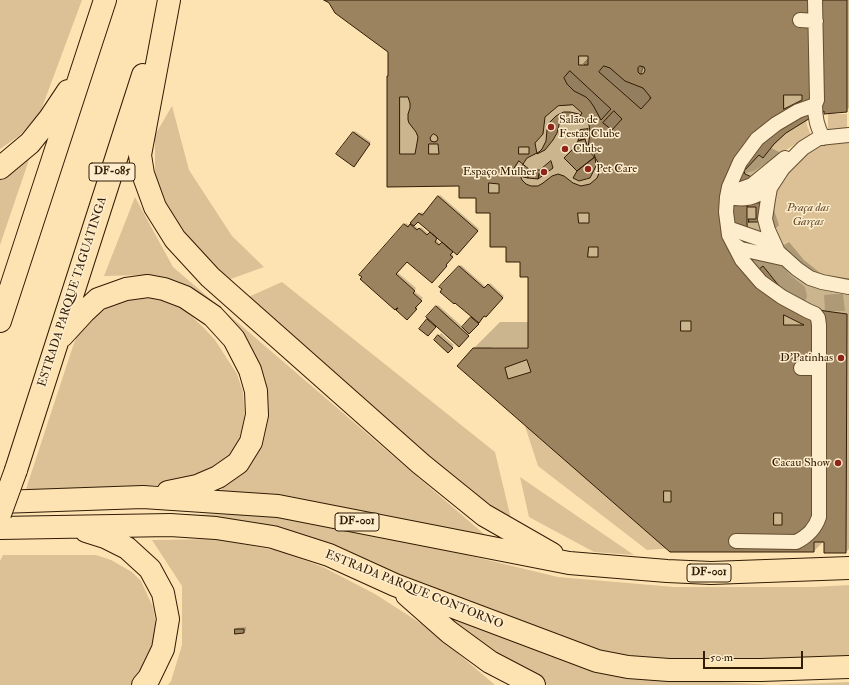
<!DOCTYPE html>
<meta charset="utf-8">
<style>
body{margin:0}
#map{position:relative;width:849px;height:685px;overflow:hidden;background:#fee3b2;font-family:"IM FELL Double Pica",serif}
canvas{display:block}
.scale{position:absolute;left:703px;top:651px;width:100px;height:18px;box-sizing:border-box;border:2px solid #311c05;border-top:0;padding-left:5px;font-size:12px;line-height:14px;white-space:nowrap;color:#311c05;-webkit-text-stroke:3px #feedcd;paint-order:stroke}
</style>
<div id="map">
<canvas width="849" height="685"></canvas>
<div class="scale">50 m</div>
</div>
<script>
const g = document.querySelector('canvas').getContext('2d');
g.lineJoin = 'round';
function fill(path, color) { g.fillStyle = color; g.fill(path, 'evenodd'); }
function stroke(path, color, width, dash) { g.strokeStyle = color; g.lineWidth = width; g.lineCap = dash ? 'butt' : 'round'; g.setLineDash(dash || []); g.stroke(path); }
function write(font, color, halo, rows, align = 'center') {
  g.font = font + ' "IM FELL Double Pica",serif'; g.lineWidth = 3; g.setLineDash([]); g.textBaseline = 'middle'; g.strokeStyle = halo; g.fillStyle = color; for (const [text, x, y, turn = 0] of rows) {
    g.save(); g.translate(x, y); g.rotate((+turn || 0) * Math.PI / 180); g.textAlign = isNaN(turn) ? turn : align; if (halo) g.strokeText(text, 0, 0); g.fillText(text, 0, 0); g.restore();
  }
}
fill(new Path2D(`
 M0,0H82L40,113L19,136L0,149Z
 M172,106L189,170L232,236L264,267L228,280L179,226L155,186V135Z
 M805,114L807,125L811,136L797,143L754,171L741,174L743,164Z
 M828,114H847V130H828Z
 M849,137V283L820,279L779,250L766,212L777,184L810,147Z
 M32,151L0,245V174Z
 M135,197L173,267L491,540L214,497L248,463L259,373L191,290L171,280L142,275L104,276Z
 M745,257L779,261L784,267L789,274L805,287L807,296L805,303L783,293Z
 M282,282L495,452L512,523L475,500L244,299Z
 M835,294H843L845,311H825L824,295Z
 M154,296L177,303L203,327L215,340L237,374L243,392L245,421L240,442L227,462L179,484L64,489H26L73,346L80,329L88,322L111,305L133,298Z
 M524,423L685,547L647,550L538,466Z
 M520,477L634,555L594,552L529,517Z
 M264,514L450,551L558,577L674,587H813L849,585V660L625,662L263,528L0,523V516Z
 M215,539L280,551L323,567L375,594L428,628L495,685H168L171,681L182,645V586L152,540Z
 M3,555H96L111,560L132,572L141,581L153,607L156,625V641L135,685H0V561Z
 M443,613L627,676L771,685L849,682V685H548L518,670L471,638Z`), '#dbc195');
const water = new Path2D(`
 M599,48L641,63L643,68C638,81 641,86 650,96L649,102L652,108L634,112L584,64Z
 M566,57L627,114L619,137L560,85Z`);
fill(water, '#b89f77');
stroke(water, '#826b49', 1);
fill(new Path2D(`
 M326,0H849V108L846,111L825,109L788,131L771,148L779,152L776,160L772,199L775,213L779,225L773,231V234L784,245L789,242L804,260L819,272L837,282L849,285V549L846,552H825V540L814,551H670L474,348L500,322H529V276L521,261L507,246L491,212L477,197L460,185L388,186L390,51ZM491,347H530V349H493Z
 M355,131L371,142L356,164L353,132Z
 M440,195L479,229L457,254L453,250L451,253L454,255L447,262L448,263L432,282L408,260L397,272L416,288L414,291L423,298L416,306L418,307L407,319L399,308L360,274L406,223L410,226L420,213L422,212L424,214ZM418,220L431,232L429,234L421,227L419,229L414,225ZM438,237L443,242L441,244L436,239Z
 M461,265L486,287L490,283L504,296L486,316L484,315L480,322L469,333H470L459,346L436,326L428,335L421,329L429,319L427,317L438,305L463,327L473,316L441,287Z
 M441,333L454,345L448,352L435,340Z
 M246,627V630L244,632L236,630L237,628Z`), '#0003');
const building = new Path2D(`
 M324,0H847V112L824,114V111L807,120L786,133L774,144L763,158L759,155L744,171L745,174L754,178L747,203V225L750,239L754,252L748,255L758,270L763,266L779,286L793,297L811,308L825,311L847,314L846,553H824V542H814V552H670L457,366L473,348H528V277H520V262H506V247H490V213H476V198H459V186L387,187V76H388V52L335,13L329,3ZM579,56H588V65H579ZM604,66L610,68L625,81L643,88L648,94L651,98L641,109L599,72ZM640,66L644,67L645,70L644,73L642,74H640L638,72V68ZM570,71L611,109L601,120L594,107L590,101L586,97L574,91L567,84L564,78ZM784,95H802V100L784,109ZM400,97H408L410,103V108L408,114V120L409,123L416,132L418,137L417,143L415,154H400ZM614,111L622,119L612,130L603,123ZM434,134L437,136L438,139L437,141L434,142L431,141L430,138L432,135ZM429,144H438L439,154H429ZM519,147H529V154H519ZM489,183L499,184V193H489ZM578,213H589V223H579ZM589,247H598V257H588ZM784,315L804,325H784ZM681,321H691V331H681ZM527,360L531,372L508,379L505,368ZM664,491H671V502H664Z
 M573,105L582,113L577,120L572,118L560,121L557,133L553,140L545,150L537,154L535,143L543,134L545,117L558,106Z
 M564,112H570L579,114L585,119L589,125L590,132L588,148L590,152L596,159L599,164L600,171L597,178L590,184L581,186L573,183L564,176L558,174L552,176L543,183L538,186H531L526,184L522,180L520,175V170L523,164L527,158L539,152L542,149L546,141L547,130L550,122L556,116Z
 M588,129L585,139L578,141L580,130Z
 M353,132L370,144L354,167L336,154Z
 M585,139L588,148L593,151L595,157L577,171L564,158L572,150L578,141Z
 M595,157L596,166L590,178L579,181L573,178L577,171Z
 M519,161L530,170L528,178L523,177L514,169Z
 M551,161L553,168L538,179L540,170Z
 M530,170H540L538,179L528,178Z
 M438,196L478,231L457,255L418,222L414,226L410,223L419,213L422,215Z
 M748,202L760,203L759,222H748H749L748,219H756V207H748Z
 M404,224L408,227L410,224L417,230L419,228L427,235L430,232L437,238L435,242L439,245L442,242L453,252L450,255L453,257L446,265L447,266L432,283L407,262L396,274L415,291L413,293L422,301L415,308L417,309L407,320L396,310L398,308H397L395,310L360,279L362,277L359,275Z
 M459,266L484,288L488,284L503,298L486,317L484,316L479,323L455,303L454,304L440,292L442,289L439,287Z
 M436,306L469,336L459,347L426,317Z
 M471,317L479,324L469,334L462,327Z
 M427,319L436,327L428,336L419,329Z
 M438,335L453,348L448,353L434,340Z
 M774,513H782V525H774Z
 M235,629H244V633L235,634Z`);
fill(building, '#9c835f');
stroke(building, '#311c05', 1);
const street = new Path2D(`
 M800,20L816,21
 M815,105C815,118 817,126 823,138
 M849,135L819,138L803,148L783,168L770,188L768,199L765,219L768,230L778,252L797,269L810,278L822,282L849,287
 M729,187L738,190L752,185L785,158
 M727,197C739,199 751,200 761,192C765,189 769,184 772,180
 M728,228L774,244
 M735,245L741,249L786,259
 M801,368H819
 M736,541L796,542C808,536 815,529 819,517V325L818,318L815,314L808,311L782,297L761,282L742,260L729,235L726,212L727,197L729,187L740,162L757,139L776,124L798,111L815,105L817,100L815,0`);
const highway = new Path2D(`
 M169,0L140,155L143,174L155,207L175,239L210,277L421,464L484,515L552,554
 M0,168L30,143L50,118L68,91
 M0,321L105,0
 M62,336L84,312L98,299L126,289L148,286L164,289L185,297L213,316L234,339L250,370L256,391L257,415L251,442L238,463L218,477L197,486L168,492
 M16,470L143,75
 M0,502L143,497L278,506L569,563L667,571L711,573L849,568
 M0,528L170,525L216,528L273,537L329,555L395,585L597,661L628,667L669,670H761L849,667
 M86,531L105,537L127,548L150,569L163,593L168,619L163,649L149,678L143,685
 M407,595L449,632L490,662L534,685`);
stroke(street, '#644e30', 16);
stroke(highway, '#311c05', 24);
stroke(street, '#feedcd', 14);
stroke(highway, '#fee3b2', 22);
const highwayBridge = new Path2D(`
 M0,514L16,470`);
stroke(highwayBridge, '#311c05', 24, []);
stroke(highwayBridge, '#fee3b2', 22);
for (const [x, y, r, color] of [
 [551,127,4,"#8f2418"],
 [565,149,4,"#8f2418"],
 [588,169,4,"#8f2418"],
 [544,172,4,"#8f2418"],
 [841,358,4,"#8f2418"],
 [838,463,4,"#8f2418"]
]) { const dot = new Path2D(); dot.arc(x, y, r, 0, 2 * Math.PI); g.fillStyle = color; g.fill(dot); stroke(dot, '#feedcd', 1.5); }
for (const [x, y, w] of [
 [112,172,46],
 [357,522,44],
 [709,573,44]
]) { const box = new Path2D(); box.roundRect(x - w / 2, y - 9, w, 18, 3); g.fillStyle = '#feedcd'; g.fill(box); stroke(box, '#311c05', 1); }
write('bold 11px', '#311c05', null, [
 ["DF-085",112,172],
 ["DF-001",357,522],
 ["DF-001",709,573]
]);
write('12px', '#311c05', '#feedcd', [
 ["Salão de",559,120],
 ["Festas Clube",559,134],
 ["Clube",573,149],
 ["Pet Care",596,169],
 ["Espaço Mulher",536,172,"right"],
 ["D'Patinhas",833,358,"right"],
 ["Cacau Show",830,463,"right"]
], 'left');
write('italic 12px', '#644e30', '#feedcd', [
 ["Praça das",808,208],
 ["Garças",808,222]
]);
write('12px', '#311c05', '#feedcd', [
 ["ESTRADA PARQUE TAGUATINGA",73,292,-72],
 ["ESTRADA PARQUE CONTORNO",414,590,22]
]);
</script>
